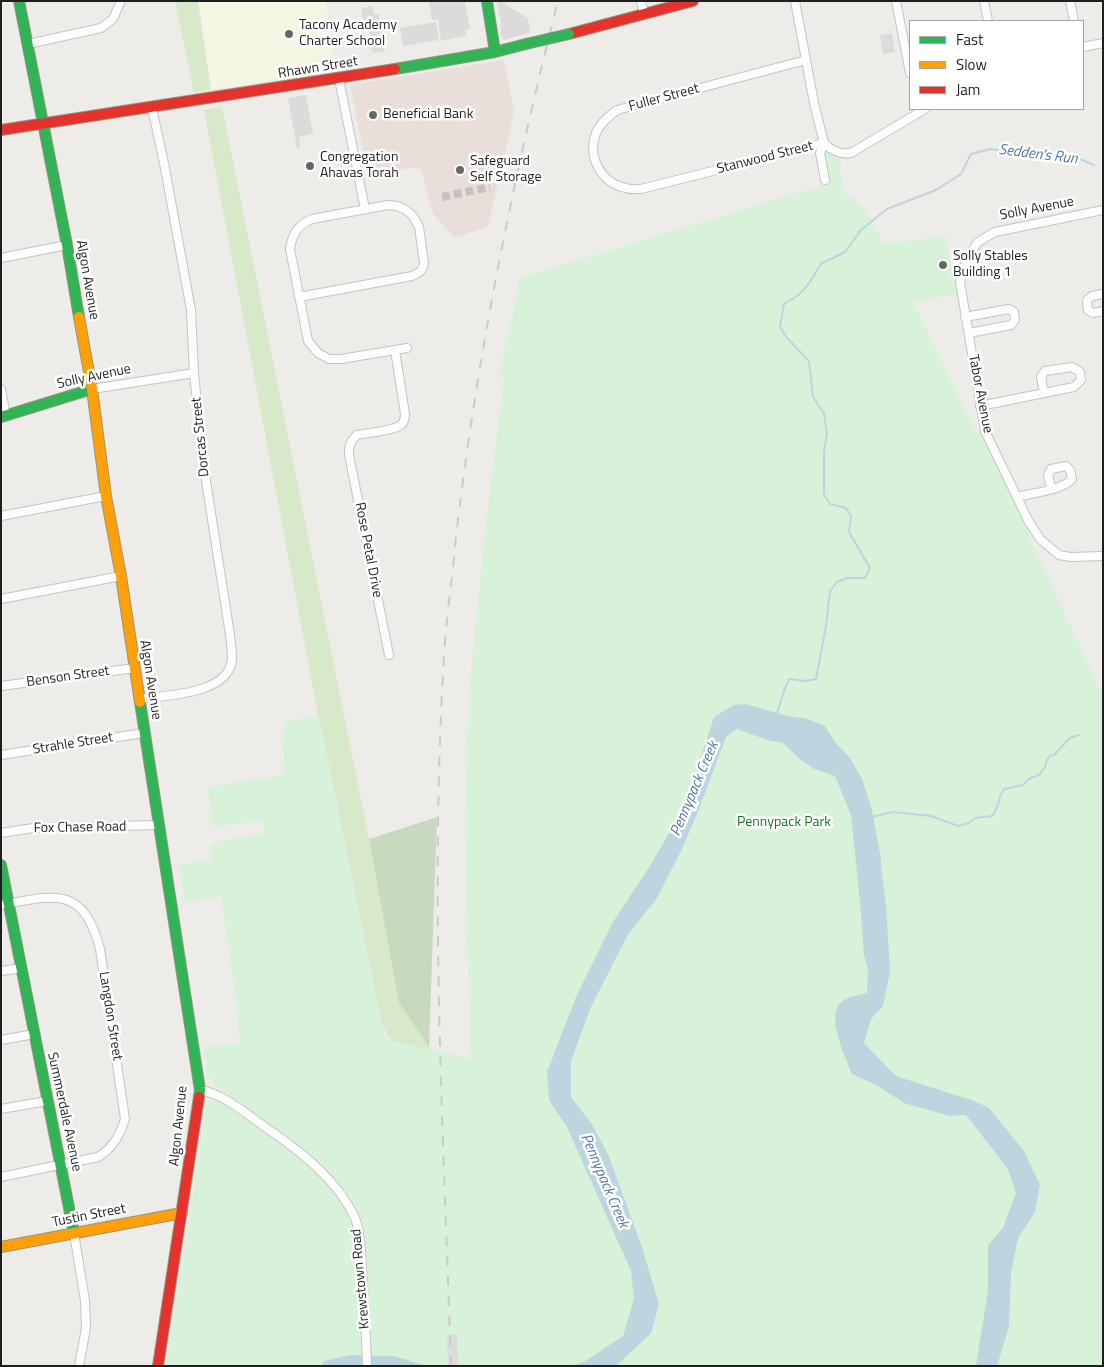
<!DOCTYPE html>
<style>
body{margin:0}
#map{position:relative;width:1104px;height:1367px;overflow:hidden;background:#edece8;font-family:"Titillium Web",sans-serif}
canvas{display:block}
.frame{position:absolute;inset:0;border:2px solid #1f1f1f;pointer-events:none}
.legend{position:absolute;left:909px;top:20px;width:175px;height:90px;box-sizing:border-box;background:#fff;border:1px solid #a5a5a5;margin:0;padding:6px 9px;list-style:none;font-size:15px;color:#1f1f1f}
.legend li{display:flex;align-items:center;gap:10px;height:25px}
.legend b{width:25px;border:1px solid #a5a5a5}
</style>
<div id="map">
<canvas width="1104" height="1367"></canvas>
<div class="frame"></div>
<ul class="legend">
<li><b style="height:6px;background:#30b455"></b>Fast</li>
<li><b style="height:6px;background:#ff9f0a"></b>Slow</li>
<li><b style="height:6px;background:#e5322d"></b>Jam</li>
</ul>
</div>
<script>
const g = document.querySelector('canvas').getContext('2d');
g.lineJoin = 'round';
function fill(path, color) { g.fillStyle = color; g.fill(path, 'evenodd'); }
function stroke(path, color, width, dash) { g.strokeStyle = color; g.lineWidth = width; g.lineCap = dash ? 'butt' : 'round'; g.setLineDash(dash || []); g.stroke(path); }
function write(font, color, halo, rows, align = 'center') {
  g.font = font + ' "Titillium Web",sans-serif'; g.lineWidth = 5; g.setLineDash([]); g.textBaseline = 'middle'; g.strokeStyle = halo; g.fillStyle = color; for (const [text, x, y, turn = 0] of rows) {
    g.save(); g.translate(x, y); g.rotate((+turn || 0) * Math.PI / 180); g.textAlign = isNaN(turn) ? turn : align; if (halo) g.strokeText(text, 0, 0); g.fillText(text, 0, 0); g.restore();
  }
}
fill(new Path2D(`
 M429,1H465L470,29L465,30L466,36L441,41L438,20H432Z
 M497,1H505V4L528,18L530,33L504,40L501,34V22Z
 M373,6L374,14H379L382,34L377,35L378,40L383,39L385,51L373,53L372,48L366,49L364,37L370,36L369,30L365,31L361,8Z
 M436,22L439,40L403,46L400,28Z
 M892,33L895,52L883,54L880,35Z
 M306,95L313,134L299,137L300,147L297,148L288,98Z`), '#dcdbd9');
fill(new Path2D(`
 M504,60L514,112L488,227L455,237L433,214L422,171L416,167L368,174L350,85Z`), '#eadeda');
fill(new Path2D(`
 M198,1H326L335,70L211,90Z`), '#f5f5e4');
fill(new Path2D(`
 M175,1H198L211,90L194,92Z
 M222,107L369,839L399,1003L429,1047L433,1106L378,1019L319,720L204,110Z`), '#d8e9c9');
fill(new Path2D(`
 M437,817L429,1047L399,1003L369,839Z`), '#c7dabf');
fill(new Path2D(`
 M826,152L840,156L841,175L845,194C866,205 874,225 884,244L946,236L950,261L958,267L956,280L958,294L913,302L976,432L979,430L1030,535V539L1103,695V1366H166L206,1108L208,1102L212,1099C225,1101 237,1113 247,1120C282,1145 332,1176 350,1216C357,1232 359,1252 358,1269C358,1278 358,1286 360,1295L358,1296L360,1327L371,1326L369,1295H367C366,1269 369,1244 361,1219C344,1168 256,1117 214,1084L207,1074L203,1046L240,1044L237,1014V1007L221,896L185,902L179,865L212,859L210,843L265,833L263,820L213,827L207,787L284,775L283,722L319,716L385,1039L471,1059L466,891L465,815L469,694L485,529L504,377H499L500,369L516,300L519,277L530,275L807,190L821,188L820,184L828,181L823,153Z`), '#d8f2d9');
fill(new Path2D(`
 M746,704L787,716L808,719L825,726L835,742L850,758L862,779L872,810L881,859V866L886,904L890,972L883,1006L871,1019L864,1043L896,1076L974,1101L989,1108L1024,1151L1040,1185L1035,1212L1018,1238L1011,1273L1009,1326L997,1366H976L988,1290V1245L1003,1228L1016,1193L1008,1169L966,1115L950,1116L904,1103L878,1086L852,1074C846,1057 823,1013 844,1000C850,996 860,995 867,993L868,969L864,955L860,901L851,815L835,776L814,769L802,761L783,743L767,740L737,729L726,737L699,809L682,849L657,898L627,936L590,1009L571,1061V1097L591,1123L608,1154L642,1247L659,1304L651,1333L616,1366H570L584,1362L623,1336L634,1299L631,1271L567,1127L549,1100L547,1072L576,997L613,922L648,869L674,825L693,782L714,717L734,705Z
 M350,1355L394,1356L427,1366H321L324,1361Z`), '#bdd5de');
fill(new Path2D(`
 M457,1334L458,1366H448L447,1335Z`), '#dddcdb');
stroke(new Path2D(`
 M777,712C782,702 783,687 790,679L805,681L816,679L826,626L830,591L837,582L847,578H865L870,568L849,532L851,516L846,508L830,504L824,495V452L827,434L824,413L813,397L809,361L787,338L780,327L784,304L799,295L810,282L821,264L845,252L861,230L887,209L936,190L961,174L971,154L990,149L1012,152L1029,157H1075L1094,165
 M872,817L893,812L931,816L958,826L969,823L975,818L992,816C999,808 998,797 1004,789L1023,785L1029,779L1039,775L1045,767L1047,760L1050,756L1054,755L1070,738L1079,735`), '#bdd5de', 2);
stroke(new Path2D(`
 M442,197L490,187`), '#c4c3c0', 8, [8, 4]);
const street = new Path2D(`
 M641,1L644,14
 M795,1L814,103L824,143
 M896,1L910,73
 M984,1L988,21
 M1070,1L1074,21
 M28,44L101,28L113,19L121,1
 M1083,47L1103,43
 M806,60L617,110C609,116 600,123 596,133C587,157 601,183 626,188C631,190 636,189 641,189L824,143
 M339,79L365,209
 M824,143C832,151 840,155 851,153L925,109
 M824,143L820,153L825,180
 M1103,210L995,232L978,242L967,259L960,282L985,431L1028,520L1040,539L1059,555L1070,557L1103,556
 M1,258L67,245
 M1103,294L1092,296L1087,300L1088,310L1093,313L1103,311
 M299,297L412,276C419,273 423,271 424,263L419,227L413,216L406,210L397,206L388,205L312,219C298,225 292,234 290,249L308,341L318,353L329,359H341L407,348
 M965,317L1009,309L1014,312L1015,320L1011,325L969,333
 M1,389L6,416
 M92,389L194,373
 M980,406L1074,387L1081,380L1080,372L1072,367L1045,371L1041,377L1044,393
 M1017,497C1032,493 1063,490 1072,479L1070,470L1066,466L1051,469L1048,475L1051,488
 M1,516L106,496
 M1,599L121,576
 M389,655L349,455C349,446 350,441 357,435C367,433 393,431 401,425C404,422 405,418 405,414L395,350
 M1,686L135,668
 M139,699C166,695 229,695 232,659C232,651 231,643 230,635L202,455L194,373L191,310L164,163L152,108
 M1,755L144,733
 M1,833L33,828L158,825
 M1,905C55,895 83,885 100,949L125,1119C120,1135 113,1148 98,1157L1,1177
 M1,971L22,968
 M1,1040L35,1034
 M200,1090C224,1094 245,1113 265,1127C300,1151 337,1179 355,1218C361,1233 361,1251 362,1267C364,1300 366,1333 367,1366
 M1,1109L47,1101
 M74,1233L85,1301L86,1328L79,1366`);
const fast = new Path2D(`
 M19,1L67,245L79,317
 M487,1L495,52
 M395,69L495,52L526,44
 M1,417L92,389
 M140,702L200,1090L199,1097
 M1,865L74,1233`);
const slow = new Path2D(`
 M79,317L92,389L106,496L121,576L140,702
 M1,1247L182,1213`);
const jam = new Path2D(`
 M569,34L693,1
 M1,130L395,69
 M158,1366L199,1097`);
stroke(street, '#c4c4c2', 10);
stroke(fast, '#939681', 12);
stroke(slow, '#939681', 12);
stroke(jam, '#939681', 12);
stroke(street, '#fcfcfc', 8);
stroke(fast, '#30b455', 10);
stroke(slow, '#ff9f0a', 10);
stroke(jam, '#e5322d', 10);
stroke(new Path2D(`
 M451,1366C443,1124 429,882 445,640C448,606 453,572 456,537C477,356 513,178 558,1`), '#cbcbca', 2, [10, 10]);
const fastBridge = new Path2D(`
 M526,44L569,34`);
stroke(fastBridge, '#939681', 12, []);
stroke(fastBridge, '#30b455', 10);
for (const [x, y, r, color] of [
 [289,34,5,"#676765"],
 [373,115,5,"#676765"],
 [310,166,5,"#676765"],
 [460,170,5,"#676765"],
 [943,265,5,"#676765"]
]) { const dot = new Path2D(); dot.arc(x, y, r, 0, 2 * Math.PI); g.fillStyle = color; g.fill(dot); stroke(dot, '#fff', 2); }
write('14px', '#1f1f1f', '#fff', [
 ["Tacony Academy",299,26],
 ["Charter School",299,42],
 ["Beneficial Bank",383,115],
 ["Congregation",320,158],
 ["Ahavas Torah",320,174],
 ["Safeguard",470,162],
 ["Self Storage",470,178],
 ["Solly Stables",953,257],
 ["Building 1",953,273]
], 'left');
write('14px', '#1f1f1f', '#fff', [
 ["Rhawn Street",318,68,-9],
 ["Fuller Street",664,98,-15],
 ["Stanwood Street",765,158,-14],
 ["Solly Avenue",1037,209,-11],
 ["Algon Avenue",87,280,80],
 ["Solly Avenue",94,377,-12],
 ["Tabor Avenue",980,394,79],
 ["Dorcas Street",201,437,-96],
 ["Rose Petal Drive",368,550,79],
 ["Benson Street",68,677,-8],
 ["Algon Avenue",150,680,81],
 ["Strahle Street",73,744,-9],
 ["Fox Chase Road",80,828,-1],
 ["Langdon Street",110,1016,81],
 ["Summerdale Avenue",64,1112,78],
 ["Algon Avenue",179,1126,-84],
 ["Tustin Street",89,1216,-11],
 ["Krewstown Road",361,1279,-95]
]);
write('14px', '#127822', '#fff', [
 ["Pennypack Park",784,823]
]);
write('italic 15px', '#5177a9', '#fff', [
 ["Sedden's Run",1038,155,7],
 ["Pennypack Creek",695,789,-67],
 ["Pennypack Creek",604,1181,67]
]);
</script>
